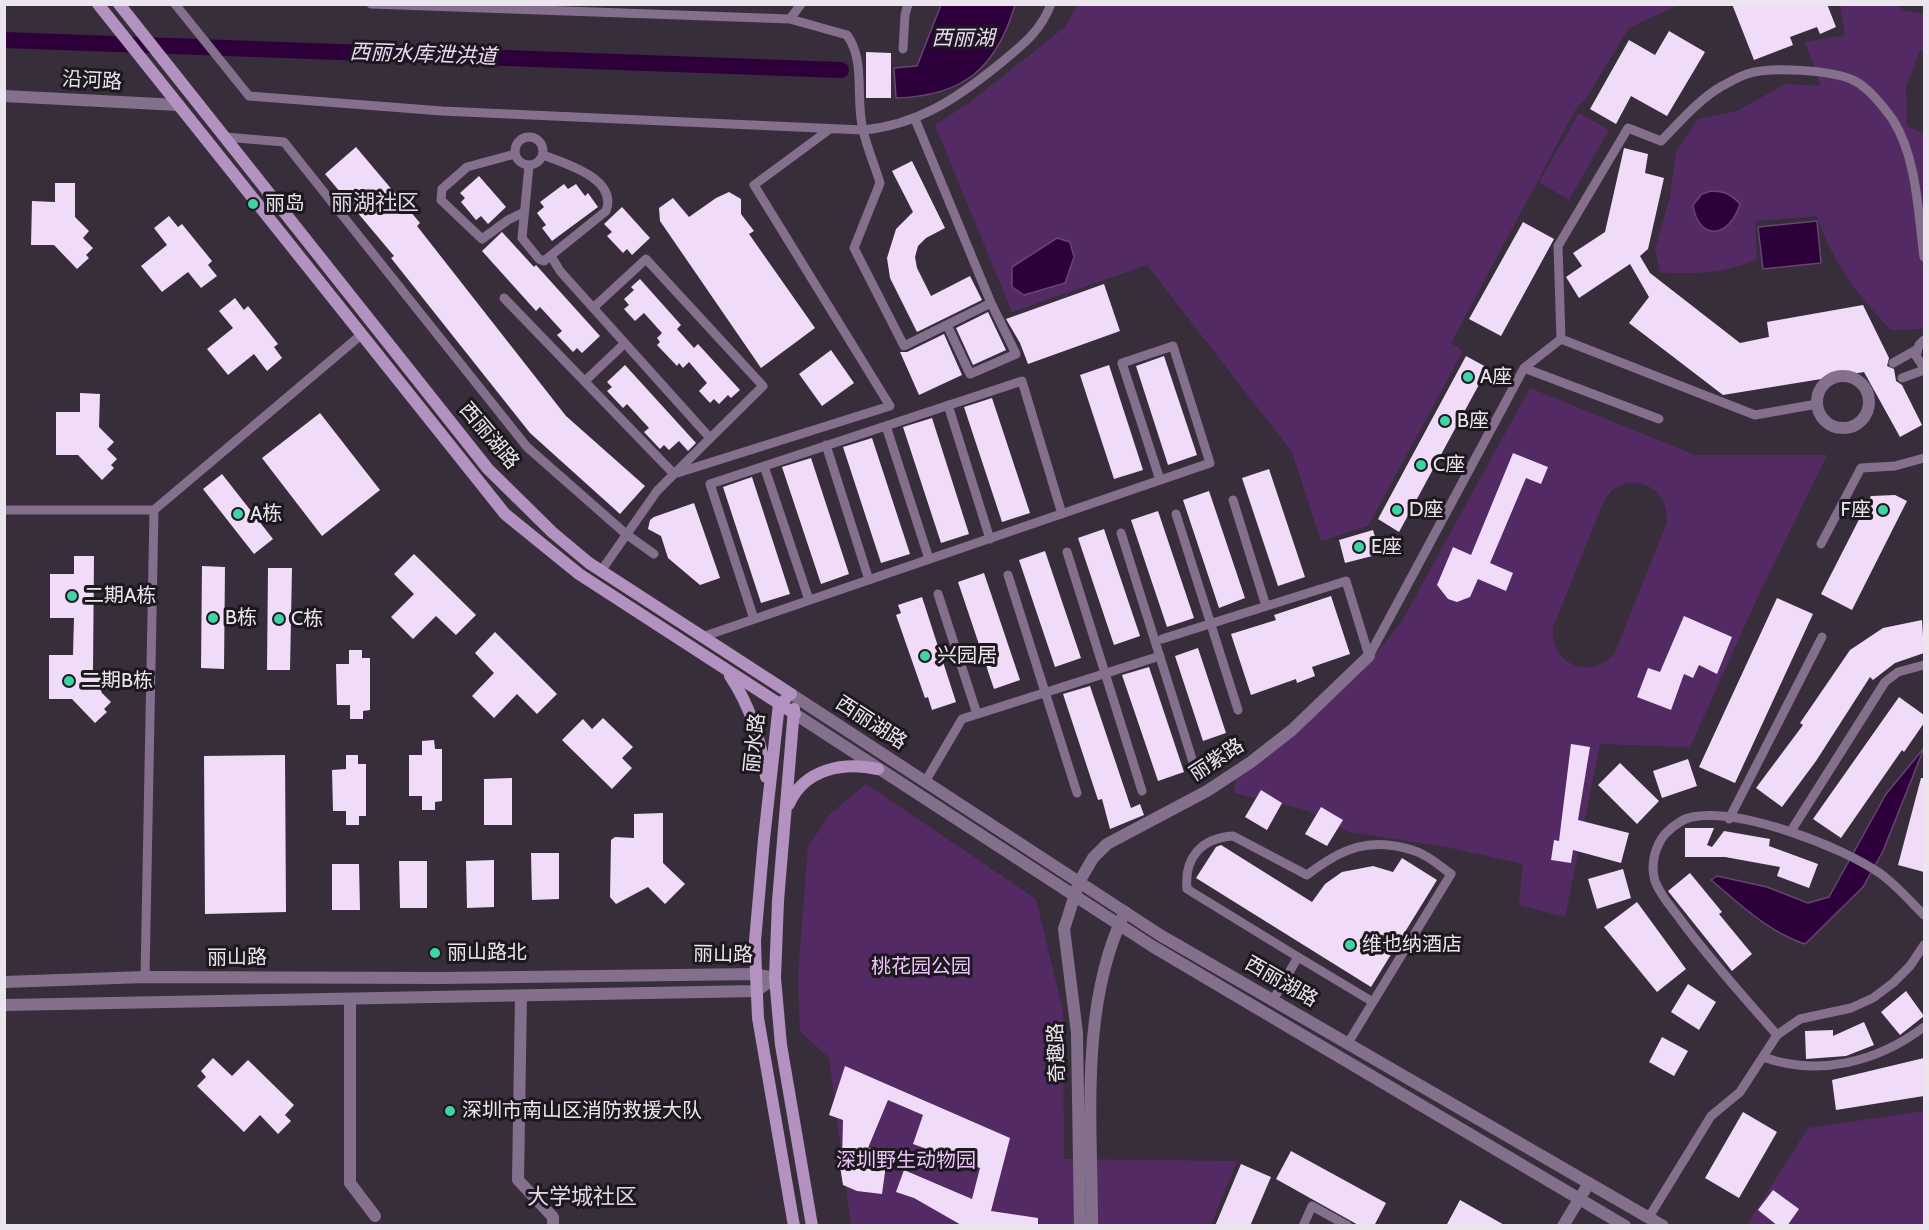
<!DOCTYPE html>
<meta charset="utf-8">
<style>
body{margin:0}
#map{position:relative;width:1929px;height:1230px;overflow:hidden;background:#382e3b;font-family:Cabin,sans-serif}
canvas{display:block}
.frame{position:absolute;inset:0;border:6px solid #ebe5ed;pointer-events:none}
</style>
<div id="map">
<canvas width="1929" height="1230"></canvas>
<div class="frame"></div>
</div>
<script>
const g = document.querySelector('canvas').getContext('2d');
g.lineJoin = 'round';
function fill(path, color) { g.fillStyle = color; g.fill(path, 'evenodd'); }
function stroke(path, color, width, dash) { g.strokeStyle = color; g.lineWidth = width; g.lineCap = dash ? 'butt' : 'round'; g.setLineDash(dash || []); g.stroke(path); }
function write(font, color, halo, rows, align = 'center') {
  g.font = font + ' Cabin,"Noto Sans SC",sans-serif'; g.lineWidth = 6; g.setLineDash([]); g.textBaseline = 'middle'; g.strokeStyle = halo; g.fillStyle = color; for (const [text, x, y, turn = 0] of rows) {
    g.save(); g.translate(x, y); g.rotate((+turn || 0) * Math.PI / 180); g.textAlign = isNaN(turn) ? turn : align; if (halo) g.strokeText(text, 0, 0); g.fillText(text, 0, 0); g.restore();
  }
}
fill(new Path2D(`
 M1077,5H1678L1629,28L1585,100L1577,107L1451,343L1463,351L1368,526L1321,541L1292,452L1147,265L1012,312L935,125L969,103L1066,26Z
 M1840,5H1895L1906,11L1924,14V50L1920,51L1906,87L1907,126L1924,134V328L1920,329L1891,330C1858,295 1832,262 1817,216L1755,221L1757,259C1727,273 1693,275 1660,272L1655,249L1670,197L1676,152L1698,119L1737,111L1785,84L1821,86L1805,42L1845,35Z
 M1579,113L1609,130L1569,200L1539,182Z
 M1530,388L1695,455H1827L1762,588L1690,747L1600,744L1565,917L1519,905L1523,864L1446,847L1350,832L1306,810L1234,793L1236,779L1299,729L1367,665L1402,621ZM1627,483C1652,481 1668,497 1667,522L1615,653C1591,682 1549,664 1553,627L1603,503L1612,490Z
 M866,784L1036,899L1063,1011L1064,1159L1237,1161L1211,1225H851L829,1058L800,1031L798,975L808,847L829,815Z
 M1924,1111V1225L1746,1226L1808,1128Z`), '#542a64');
const water = new Path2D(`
 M941,5H1015C996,69 963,96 896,98L894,68L917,66Z
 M1711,191C1724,191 1731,194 1740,204C1730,237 1699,243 1693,205L1702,194Z
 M1817,221L1821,263L1763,269L1758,227Z
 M1057,238L1070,242L1074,257L1065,283L1024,295L1012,287V267Z
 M1924,748L1883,851L1863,887L1805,944C1767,931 1741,905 1711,880L1717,876L1767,887L1808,903L1829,897L1886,794Z`);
fill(water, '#2d003b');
stroke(water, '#664570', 1.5);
stroke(new Path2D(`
 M4,40L841,70`), '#2d003b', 16);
fill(new Path2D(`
 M1732,4H1827L1836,27L1820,34L1817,27L1790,37L1793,45L1754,60Z
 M1669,31L1705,52L1667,116L1631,96L1616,124L1590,109L1629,40L1655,55Z
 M866,52L891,53V98H866Z
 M356,147L420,223L417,226L566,416L645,486L620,514L530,433L391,258L394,256L325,174Z
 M1624,148L1648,154L1645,173L1664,178L1648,249L1640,256L1650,273L1740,343L1769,337L1767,322L1863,305L1889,358L1887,366L1894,369L1896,381L1902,385L1922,425L1900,437L1864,372L1723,395L1629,323L1649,297L1630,264L1579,298L1566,277L1582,266L1573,253L1605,232Z
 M912,161L945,228L926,238L918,246L915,257L917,268L931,296L970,276L982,300L917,332L890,278L887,258L896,229L913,212L892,171Z
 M479,176L506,207L488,224L481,216L476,220L461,202L465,198L460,193Z
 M55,183H75V217L89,231L83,238L93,248L86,255L89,258L77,269L54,245H31L32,201L55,202Z
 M564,184L568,189L576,184L585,196L588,193L598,207L552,241L542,228L546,225L537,213L544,207L540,202Z
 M729,192L741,199V214L754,231L749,234L815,328L761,368L660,221L659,208L673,198L689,217L716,198Z
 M622,207L650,238L632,255L627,249L623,253L607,236L612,232L604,224Z
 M169,216L178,227L182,224L212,261L208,265L217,276L201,288L188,272L162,292L141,266L167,245L154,228Z
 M1523,222L1554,239L1501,336L1469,319Z
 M502,232L534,267L536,265L600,336L582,353L577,348L573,352L557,335L562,331L540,307L536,311L482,251Z
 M640,279L681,325L677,329L694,348L698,344L740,390L731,398L728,395L719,404L714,399L710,403L699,391L707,383L689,362L683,368L679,363L677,366L657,345L660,342L657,338L662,333L644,313L635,321L624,309L629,305L624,299L634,290L631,287Z
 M1104,284L1120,331L1028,364L1020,343L1006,319Z
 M235,298L244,310L248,306L278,344L274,347L282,358L267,371L254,354L228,375L207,349L233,328L219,311Z
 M988,312L1006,350L973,365L956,328Z
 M944,334L962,375L919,395L900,352H907Z
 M831,350L854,383L822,406L799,374Z
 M1164,356L1197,455L1168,465L1136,366Z
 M1466,356L1488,368L1399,532L1378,519Z
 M625,365L696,443L688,451L679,441L669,450L664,445L660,449L644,432L649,428L627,404L623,408L607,391L612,387L607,382Z
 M1109,365L1143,470L1114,479L1080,375Z
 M80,393L100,394L99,427L114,442L107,449L117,459L111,465L114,468L102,480L78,455H56V412H80Z
 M992,398L1030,513L1002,522L964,407Z
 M320,413L380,490L322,536L262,458Z
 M932,418L969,534L941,543L903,427Z
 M872,438L910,554L881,563L843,447Z
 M1513,453L1548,467L1541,484L1526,478L1490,563L1513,573L1506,591L1478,579L1470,597L1457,602L1448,599L1437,585L1453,547L1471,555Z
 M811,458L849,574L821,584L782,467Z
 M1269,469L1305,577L1278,586L1242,478Z
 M222,474L273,539L254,554L203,489Z
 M752,477L790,594L761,603L723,487Z
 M1209,491L1245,598L1219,608L1183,500Z
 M1895,495L1907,501L1852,610L1821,594L1871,496Z
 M694,503L720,578L700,585L668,558L661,536L648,529L650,520L654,517Z
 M1158,511L1194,618L1167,627L1131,520Z
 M1104,529L1140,636L1114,645L1078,538Z
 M1373,530L1380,554L1345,563L1339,540Z
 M1045,551L1081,658L1055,667L1019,560Z
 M414,554L476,615L456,635L436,616L413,639L391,617L414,594L394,574Z
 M74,556H94L93,670L107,685L101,692L111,702L104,709L107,712L95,723L72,699H49V655H73L74,618H50V574H74Z
 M202,566L225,567L224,669L201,668Z
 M268,568H292L290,670H267Z
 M984,573L1020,680L994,689L958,582Z
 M1331,596L1350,654L1312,667L1315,676L1297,683L1296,679L1251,695L1231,634L1276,620L1274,615Z
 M922,597L956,702L932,710L928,697L925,698L896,615L901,613L898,605Z
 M1777,598L1813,614L1735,783L1699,767Z
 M1684,616L1732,637L1717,674L1699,665L1693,678L1684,674L1671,710L1637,697L1648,668L1660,672Z
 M1922,620L1924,653L1895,663L1873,680L1870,677L1816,761L1782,807L1756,788L1803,725L1800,723L1850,650L1883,628Z
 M495,632L557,694L537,714L517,694L494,718L472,696L494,673L475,653Z
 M1198,648L1226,733L1203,741L1175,656Z
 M349,650H362V658H370V710L363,711V719H350V705H337L336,664H349Z
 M1149,667L1184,772L1158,781L1122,675Z
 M1090,686L1131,808L1140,804L1144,815L1110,829L1102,799L1098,800L1063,694Z
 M1899,697L1924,715V723L1904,752L1902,750L1841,838L1813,819Z
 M603,718L633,747L622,758L632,768L612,789L562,740L583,719L592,729Z
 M434,740L435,749H442V801L435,802V810H422V796H409V755H422V741Z
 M1571,744L1590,747L1578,820L1629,833L1621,863L1573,850L1571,863L1551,860L1554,840L1559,841Z
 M285,755L286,912L205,914L204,756Z
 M346,755H358V764H366V816H359V825H346V811H333L332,770L346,769Z
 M1688,759L1697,786L1662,798L1653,771Z
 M1620,763L1659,801L1637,824L1598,785Z
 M512,778V825H484V779Z
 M1921,778H1924V872L1898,865Z
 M1261,790L1282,803L1267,830L1245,817Z
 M1321,807L1343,820L1327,846L1305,834Z
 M663,813V863L685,884L665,904L648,887L616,904L610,897L611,840L615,837L634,838V814Z
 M1685,828H1714L1707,845L1712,847L1724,831L1770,839L1769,846L1818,864L1809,888L1777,876L1780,867L1725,857H1685Z
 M1221,845L1312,902L1325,884L1342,872L1373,866L1393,872L1402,858L1437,880L1371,987L1196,878L1216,847Z
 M531,853H559V899L532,900Z
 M494,860V907L467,908L466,861Z
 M399,861H427V908H400Z
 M332,864H359L360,910H332Z
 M1623,869L1631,898L1597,909L1588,879Z
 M1690,873L1722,912L1719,914L1752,954L1732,971L1668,891Z
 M1637,902L1686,969L1657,992L1604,927Z
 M1688,984L1716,1002L1699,1030L1671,1012Z
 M1906,991L1924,1016L1900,1035L1881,1012Z
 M1864,1022L1874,1045L1846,1056L1806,1059L1805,1031L1833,1030V1036Z
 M1662,1037L1688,1051L1674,1076L1649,1062Z
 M213,1058L232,1076L248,1060L294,1105L285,1115L291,1121L278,1134L260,1115L244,1132L197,1086L206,1077L201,1071Z
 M1924,1058V1096L1836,1110L1832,1080Z
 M845,1066L1010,1138L991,1211L1038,1218V1226H963L914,1198L896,1192L904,1170L972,1199L980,1168L913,1144L923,1115L888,1100L868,1148L888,1150L882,1194L857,1191L843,1185L839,1160L842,1161L843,1120L829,1115Z
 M1743,1112L1777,1132L1739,1198L1705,1178Z
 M1291,1151L1386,1203L1374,1226H1360L1276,1179Z
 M1241,1164L1271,1177L1250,1226H1215Z
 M1773,1190L1799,1209L1787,1226H1778L1758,1210Z
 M1460,1200L1506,1226H1446Z`), '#f0dbf8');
stroke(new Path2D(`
 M175,4L249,96L442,111L863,130C917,125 956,99 997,66C1020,47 1040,33 1051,4
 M371,4L790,19L847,35C866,61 855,99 863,130C867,148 875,166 880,183L854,248L904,346L991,303L915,119
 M790,19L801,4
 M903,49L905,15L908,4
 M515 151a14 14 0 1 1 28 0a14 14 0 1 1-28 0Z
 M225,137L284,142L527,447L626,534L654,554
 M515,154L467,167L442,189L441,200L482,239L508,220L522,213
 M529,166L522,238L539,259L544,261L606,211C618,179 567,164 543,155
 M551,256L560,271L710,438
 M504,298L674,474L763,386L646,259L593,308
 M947,325L970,374L1016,354L991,303
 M1561,339L1558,246L1628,128L1661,141C1680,122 1698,100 1722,86C1730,82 1738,77 1747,74C1769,66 1834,70 1855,81C1870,89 1883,106 1893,120C1917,158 1918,213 1924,257
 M1924,340L1919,345L1916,356L1924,368
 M1893,363L1916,350
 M1524,368L1659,419
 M1902,378L1924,370
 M585,381L625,343
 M948,405L990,539
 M886,426L929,559
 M826,445L869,580
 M764,466L809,600
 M1233,500L1266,606
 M4,510H154L361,335
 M1176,514L1238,710
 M1121,533L1198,778
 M1821,544L1861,468L1895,466L1924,458
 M1067,552L1142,791
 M601,571L657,491L674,474L890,406L754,185L830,129
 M1008,575L1077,793
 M938,594L977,714
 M754,619L710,484L1022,381L1062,514
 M702,637C871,579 1041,521 1210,463L1173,346L1122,363L1160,480
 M1162,639L1346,581L1369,656
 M1369,656L1524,368L1561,339L1755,415L1817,404
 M925,782L962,719L1160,656
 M1729,819L1822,637
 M1791,831L1885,682L1898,672L1924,665
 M1298,957L1373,1002
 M145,977L154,510
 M1273,1000L1298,957L1187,889C1184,858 1201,838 1233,836L1307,875C1342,848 1370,836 1415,851C1428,855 1440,866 1451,874L1348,1043
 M1777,1035C1744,997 1710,960 1680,919C1672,908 1660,895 1655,881C1650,865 1655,846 1665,834C1672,827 1681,819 1692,817C1741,808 1841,846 1881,874C1897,886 1911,902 1924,915
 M1763,1057C1819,1077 1877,1062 1924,1027
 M1649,1217L1711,1116L1740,1092L1777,1035L1800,1019L1851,1008L1873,998L1893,983L1910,966L1924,945
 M1303,1226L1312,1206L1348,1226`), '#846f8d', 9);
stroke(new Path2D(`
 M1817 402a26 26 0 1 1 52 0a26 26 0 1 1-52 0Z`), '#846f8d', 12);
stroke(new Path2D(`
 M4,96L178,105
 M521,996L518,1180L553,1217V1226
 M350,999V1183L375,1216
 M1080,1226L1077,1033L1064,929L1079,882L1093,858L1107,844L1207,791L1251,762L1292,730L1369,656
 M1092,1226C1092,1123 1079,1006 1125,912`), '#846f8d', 12);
stroke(new Path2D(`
 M791,694L1160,935L1663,1226
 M795,714L1152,946L1625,1226
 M4,982L145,977L442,978L756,974L775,978
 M4,1005L756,991L775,978
 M1563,1226L1589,1183`), '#846f8d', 12);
stroke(new Path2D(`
 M98,4L505,514L579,574L795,714
 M119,4L488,469L552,532L589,563L791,694
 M730,676C751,707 761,740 766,777
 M785,700L779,704L764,839L755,941L756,974L758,1018L794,1226
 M794,709L778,901L775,978L781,1045L812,1226
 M789,804C805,768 844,762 878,769`), '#b391c0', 12);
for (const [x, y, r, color] of [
 [253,204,6,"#3ed4a3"],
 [1468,377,6,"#3ed4a3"],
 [1445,421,6,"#3ed4a3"],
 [1421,465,6,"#3ed4a3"],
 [1397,510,6,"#3ed4a3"],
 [1883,510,6,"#3ed4a3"],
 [238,514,6,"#3ed4a3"],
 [1359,547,6,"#3ed4a3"],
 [72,596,6,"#3ed4a3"],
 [213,618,6,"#3ed4a3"],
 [279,619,6,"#3ed4a3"],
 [925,656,6,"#3ed4a3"],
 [69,681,6,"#3ed4a3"],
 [1350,945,6,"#3ed4a3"],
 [435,953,6,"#3ed4a3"],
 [450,1111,6,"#3ed4a3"]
]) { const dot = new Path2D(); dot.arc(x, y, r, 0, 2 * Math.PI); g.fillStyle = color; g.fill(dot); stroke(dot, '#1c181e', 2); }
write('20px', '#ebe5ed', '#1c181e', [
 ["沿河路",92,81,3],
 ["西丽湖路",489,436,50],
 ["西丽湖路",871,723,33],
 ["丽水路",755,743,-84],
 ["丽紫路",1217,760,-33],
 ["丽山路",723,955,1],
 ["丽山路",237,958],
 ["西丽湖路",1281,982,30],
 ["奇趣路",1057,1053,-92]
]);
write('20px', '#ebe5ed', '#1c181e', [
 ["丽岛",265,204],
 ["A座",1480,377],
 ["B座",1457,421],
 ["C座",1433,465],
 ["D座",1409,510],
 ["F座",1871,510,"right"],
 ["A栋",250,514],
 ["E座",1371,547],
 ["二期A栋",84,596],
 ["B栋",225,618],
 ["C栋",291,619],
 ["兴园居",937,656],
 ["二期B栋",81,681],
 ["维也纳酒店",1362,945],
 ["丽山路北",447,953],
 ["深圳市南山区消防救援大队",462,1111]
], 'left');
write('20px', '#ebc3fa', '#1c181e', [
 ["桃花园公园",921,967],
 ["深圳野生动物园",906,1161]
]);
write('italic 21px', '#f1d6fb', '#1c181e', [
 ["西丽湖",963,39],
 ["西丽水库泄洪道",423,55,2]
]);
write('22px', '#e4d8e8', '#1c181e', [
 ["丽湖社区",375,204],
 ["大学城社区",582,1198]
]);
</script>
